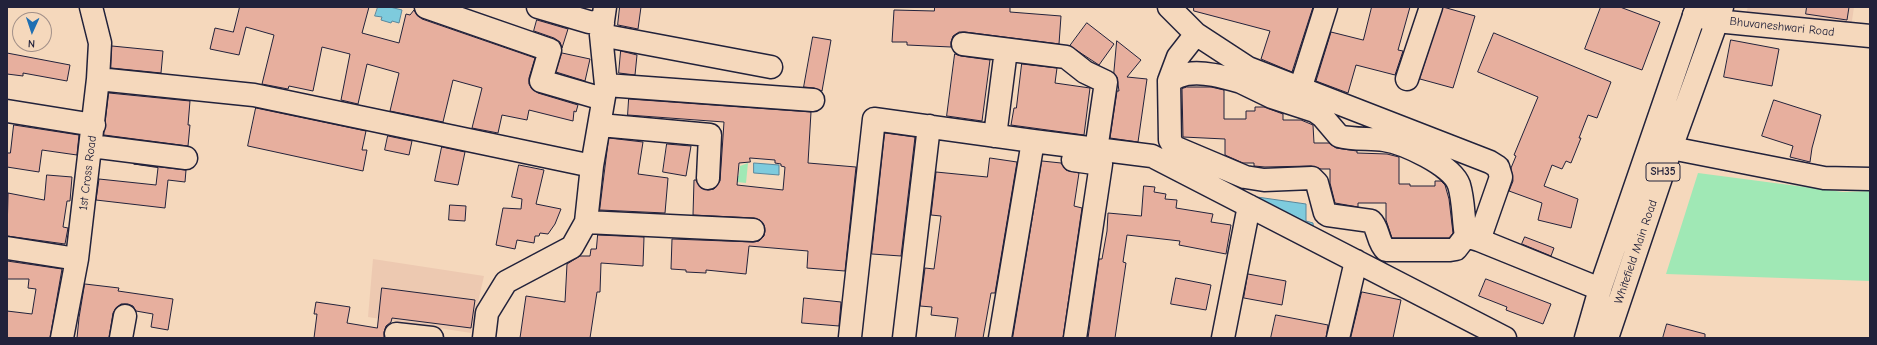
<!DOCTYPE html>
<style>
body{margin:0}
#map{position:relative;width:1877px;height:345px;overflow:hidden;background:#f5d8bc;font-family:"Comic Neue",sans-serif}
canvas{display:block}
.frame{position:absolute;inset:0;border:8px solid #22223b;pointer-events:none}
.north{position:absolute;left:12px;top:12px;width:40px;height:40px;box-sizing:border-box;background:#f5d8bc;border:1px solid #a18f88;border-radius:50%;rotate:183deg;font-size:11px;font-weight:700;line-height:16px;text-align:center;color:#22223b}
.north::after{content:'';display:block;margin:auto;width:14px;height:18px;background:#1f6fb2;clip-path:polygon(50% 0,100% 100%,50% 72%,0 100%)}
</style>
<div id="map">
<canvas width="1877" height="345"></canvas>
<div class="frame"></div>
<div class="north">N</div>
</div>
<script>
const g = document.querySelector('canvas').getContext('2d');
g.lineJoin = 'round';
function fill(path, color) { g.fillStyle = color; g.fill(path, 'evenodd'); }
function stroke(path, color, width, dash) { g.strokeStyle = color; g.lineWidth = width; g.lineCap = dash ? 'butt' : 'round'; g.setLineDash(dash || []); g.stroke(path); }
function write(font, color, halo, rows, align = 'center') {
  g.font = font + ' "Comic Neue",sans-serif'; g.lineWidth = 3.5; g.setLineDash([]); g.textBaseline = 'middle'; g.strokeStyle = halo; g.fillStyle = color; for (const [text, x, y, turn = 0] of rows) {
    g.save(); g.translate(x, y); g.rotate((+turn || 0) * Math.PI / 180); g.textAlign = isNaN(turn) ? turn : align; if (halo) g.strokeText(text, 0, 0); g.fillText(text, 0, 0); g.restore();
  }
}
fill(new Path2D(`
 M1748,7H1854L1851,28L1746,13Z
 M373,259L484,276L471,333L368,317Z`), '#edc9b1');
fill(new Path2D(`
 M748,163L746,183L719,180V171L729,172V174L739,176L740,166Z
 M1698,173L1843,192L1870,191V281L1666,274Z`), '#a0e8b5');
const water = new Path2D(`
 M378,7H390L402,10L399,23L392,21L391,23L381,20L382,17L375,16Z
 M754,163L779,165V175L754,173Z
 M1257,197L1306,204V221L1313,223L1314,233L1257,204Z`);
fill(water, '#7ecbdd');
stroke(water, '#59879c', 1);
const building = new Path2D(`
 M240,7H369L362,33L399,43L406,14L410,15L414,10L417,15L422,19L535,58L529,78V84L532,89L538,93L578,105L576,112L574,111L573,121L529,110L527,120L502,115L498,133L472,128L482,88L453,80L443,122L390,111L399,73L367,64L358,104L341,100L350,54L322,47L313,91L289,86L288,89L262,84L274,35L246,27L239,55L210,49L215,28L233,32Z
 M620,7H641L638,29L618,25Z
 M935,7H1010V12L1061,16L1059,44L965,32H959L953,36L951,42V47L907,45V42H892L894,10L934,11Z
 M1194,7H1313L1292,72L1261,59L1270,31L1194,11Z
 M1372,7H1410L1398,50L1403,51L1395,75L1356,65L1348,93L1316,81L1331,32L1363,40Z
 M1443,7L1475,16L1453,88L1420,79Z
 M1601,7H1620L1660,22L1642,70L1585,49Z
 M1807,7H1849L1847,20L1806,14Z
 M537,20L568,29L562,48L560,42L554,38L534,31Z
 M1087,23L1114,44L1099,65L1070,46Z
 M1494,33L1611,82L1597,118L1588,115L1579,138H1581L1571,163L1566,161L1562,169L1552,165L1544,186L1578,199L1571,228L1538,220L1542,203L1509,191L1513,181L1511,168L1516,156L1514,155L1538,97L1478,72Z
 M813,37L831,40L822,91L814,88L804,87Z
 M1731,40L1779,49L1772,86L1724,77Z
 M1117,41L1141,60L1127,77L1147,79L1138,142L1110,138L1117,91H1119L1117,77L1114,74Z
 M112,46L163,51L161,73L111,68Z
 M621,51L637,55L635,75L619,73Z
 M7,53L70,65L67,81L23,73V76L7,74Z
 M562,53L590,59L585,81L556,72Z
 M955,54L961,56L990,60L982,121L947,116Z
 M1022,64L1057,68L1055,83L1090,88L1084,135L1011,125L1014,108H1016Z
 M1187,87H1211L1224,90V119H1246V111H1255V107H1264L1283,114V120H1301L1313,125L1314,143H1329L1336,148L1357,151V153L1387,154L1399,157V184H1410V186H1435V181H1441L1445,185L1449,199L1453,233L1449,238H1392L1386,220V203H1358V207L1335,203L1330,183V169H1321L1311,166L1265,167L1254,166V163H1243L1225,155V139L1183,137L1182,89Z
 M109,93L190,101L188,125H190L188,146L104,135Z
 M629,99L811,112L808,163L856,167L845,271L807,268L808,251L749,246L746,274L706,270V273L686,272V270L671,269L672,239L753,242L759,241L764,236L765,231L764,225L760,220L754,218L693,215L694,180H696L701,188L708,190L714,189L720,181L724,122L628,115ZM750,158L775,160V163L781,164V166L785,167L783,190L737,185L739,163L750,162Z
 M1774,100L1821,115L1812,148L1810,162L1790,157L1793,146L1762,136Z
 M256,108L366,131L362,150H367L363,171L248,146Z
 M14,125L79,135L77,155L42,150L39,172L7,167V153H10Z
 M885,133L915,137L901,256L872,254Z
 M388,136L412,141L409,155L385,150Z
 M609,138L643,142L638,174L668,178L665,213L600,210Z
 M667,144L691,146L686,176L663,172Z
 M442,147L465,152L458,185L435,181Z
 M990,158L1017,162L995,293H991L983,338H955L958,318L931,315L932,307L920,306L925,268L934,269L941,216L931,215L936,172L987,177Z
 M1042,161L1061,163L1066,170L1079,173L1074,206L1082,208L1063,338H1013Z
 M134,164L186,170L185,182L168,180L165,208L96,200L99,179L156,185L158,168Z
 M519,165L544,170L536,204L561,209L555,224L548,234L540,233L539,236H535L534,243L517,240L515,249L496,245L503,208L521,209L522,199L512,197Z
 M47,175L72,177L70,201H67L63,227L68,228L65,244L7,236L8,193L44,200Z
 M1144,186L1155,187L1154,192L1166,194L1165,199L1177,200L1176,208L1213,214L1211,222L1231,225L1226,254L1179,245L1180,241L1127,235L1123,262L1126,263L1115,338H1088L1099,259H1102L1107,231L1108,213L1141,216Z
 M450,205L466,206L465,221L449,220Z
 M598,235L644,237L643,266L601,263L600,292H597L590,338H520L526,296L565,302L567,264L580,256H590L591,249H596Z
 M1525,237L1554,248L1551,256L1522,244Z
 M7,261L62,269L50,338H7V311L32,314L36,289L28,288L29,279H7Z
 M1248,274L1286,281L1282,305L1244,298Z
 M1176,278L1211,285L1206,310L1171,304Z
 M1486,279L1551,304L1543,324L1506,310L1507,307L1479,296Z
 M85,284L119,288L118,291L173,299L168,330L151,327L153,314L136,311L133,306L128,304H121L116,308L113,313L109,338H77L79,318Z
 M382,288L475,300L471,328L392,318L391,322L386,326L384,332V338H314L317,314H314L316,302L350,307L347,323L377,328Z
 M1362,292L1401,300L1393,338H1351Z
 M804,298L841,302L839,326L802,323Z
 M1276,315L1328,325L1326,338H1271Z
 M1667,324L1705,334V338H1663Z`);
fill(building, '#e7af9e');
stroke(building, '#22223b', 1);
const minor = new Path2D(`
 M426,7L550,50L541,81L603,99
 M538,7L589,22L603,23
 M1169,7L1196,34L1248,68L1490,162L1498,167L1501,177L1479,240
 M1694,15L1716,21L1870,36
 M1196,34L1178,57L1169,81L1170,140L1174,147L1245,177L1264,180L1312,178L1317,183L1325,213L1328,215L1371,221C1379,228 1377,242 1386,250H1450L1456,249L1466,236L1479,240L1600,289
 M601,35L771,67
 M963,44L1066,57L1085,72L1106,82L1096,150
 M98,79L254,95L592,166
 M1407,79L1431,7
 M1303,80L1326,7
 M1169,81C1175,78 1181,75 1187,74C1204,71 1224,77 1241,82L1248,69
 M1241,82L1272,97L1315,111L1322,116L1339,136C1353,140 1370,138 1384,140C1404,143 1452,165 1459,185C1464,201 1463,219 1466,236
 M606,85L813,100
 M7,111L94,125
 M600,125L710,135L708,178
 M995,136L1006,50
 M91,146L186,158
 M1671,148L1824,178L1870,179
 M1073,160L1101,164L1075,338
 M586,222L753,230
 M7,248L77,259
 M396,334L432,338
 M850,337L874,119L1033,141L1152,156L1505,338
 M62,338L77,259L98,79L100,43L91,7
 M121,338L125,316
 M484,338L487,313L506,282L572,247L586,222L592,166L606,85L601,35L605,7
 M904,338L929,126
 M1000,338L1033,141
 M1223,338L1249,206
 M1338,338L1356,261`);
const major = new Path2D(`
 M1586,338L1600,289L1697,7
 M1607,338L1671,148L1722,7`);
stroke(minor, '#22223b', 25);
stroke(major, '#22223b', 25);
stroke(minor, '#f5d8bc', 22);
stroke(major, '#f5d8bc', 22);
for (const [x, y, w] of [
 [1663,172,34]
]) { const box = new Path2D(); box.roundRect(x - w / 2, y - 9, w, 18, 3); g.fillStyle = '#f5d8bc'; g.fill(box); stroke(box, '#22223b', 1); }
write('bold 11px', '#22223b', null, [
 ["SH35",1663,172]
]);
write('12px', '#22223b', '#f5d8bc', [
 ["Bhuvaneshwari Road",1782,27,6],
 ["1st Cross Road",88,173,-83],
 ["Whitefield Main Road",1636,252,-71]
]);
</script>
